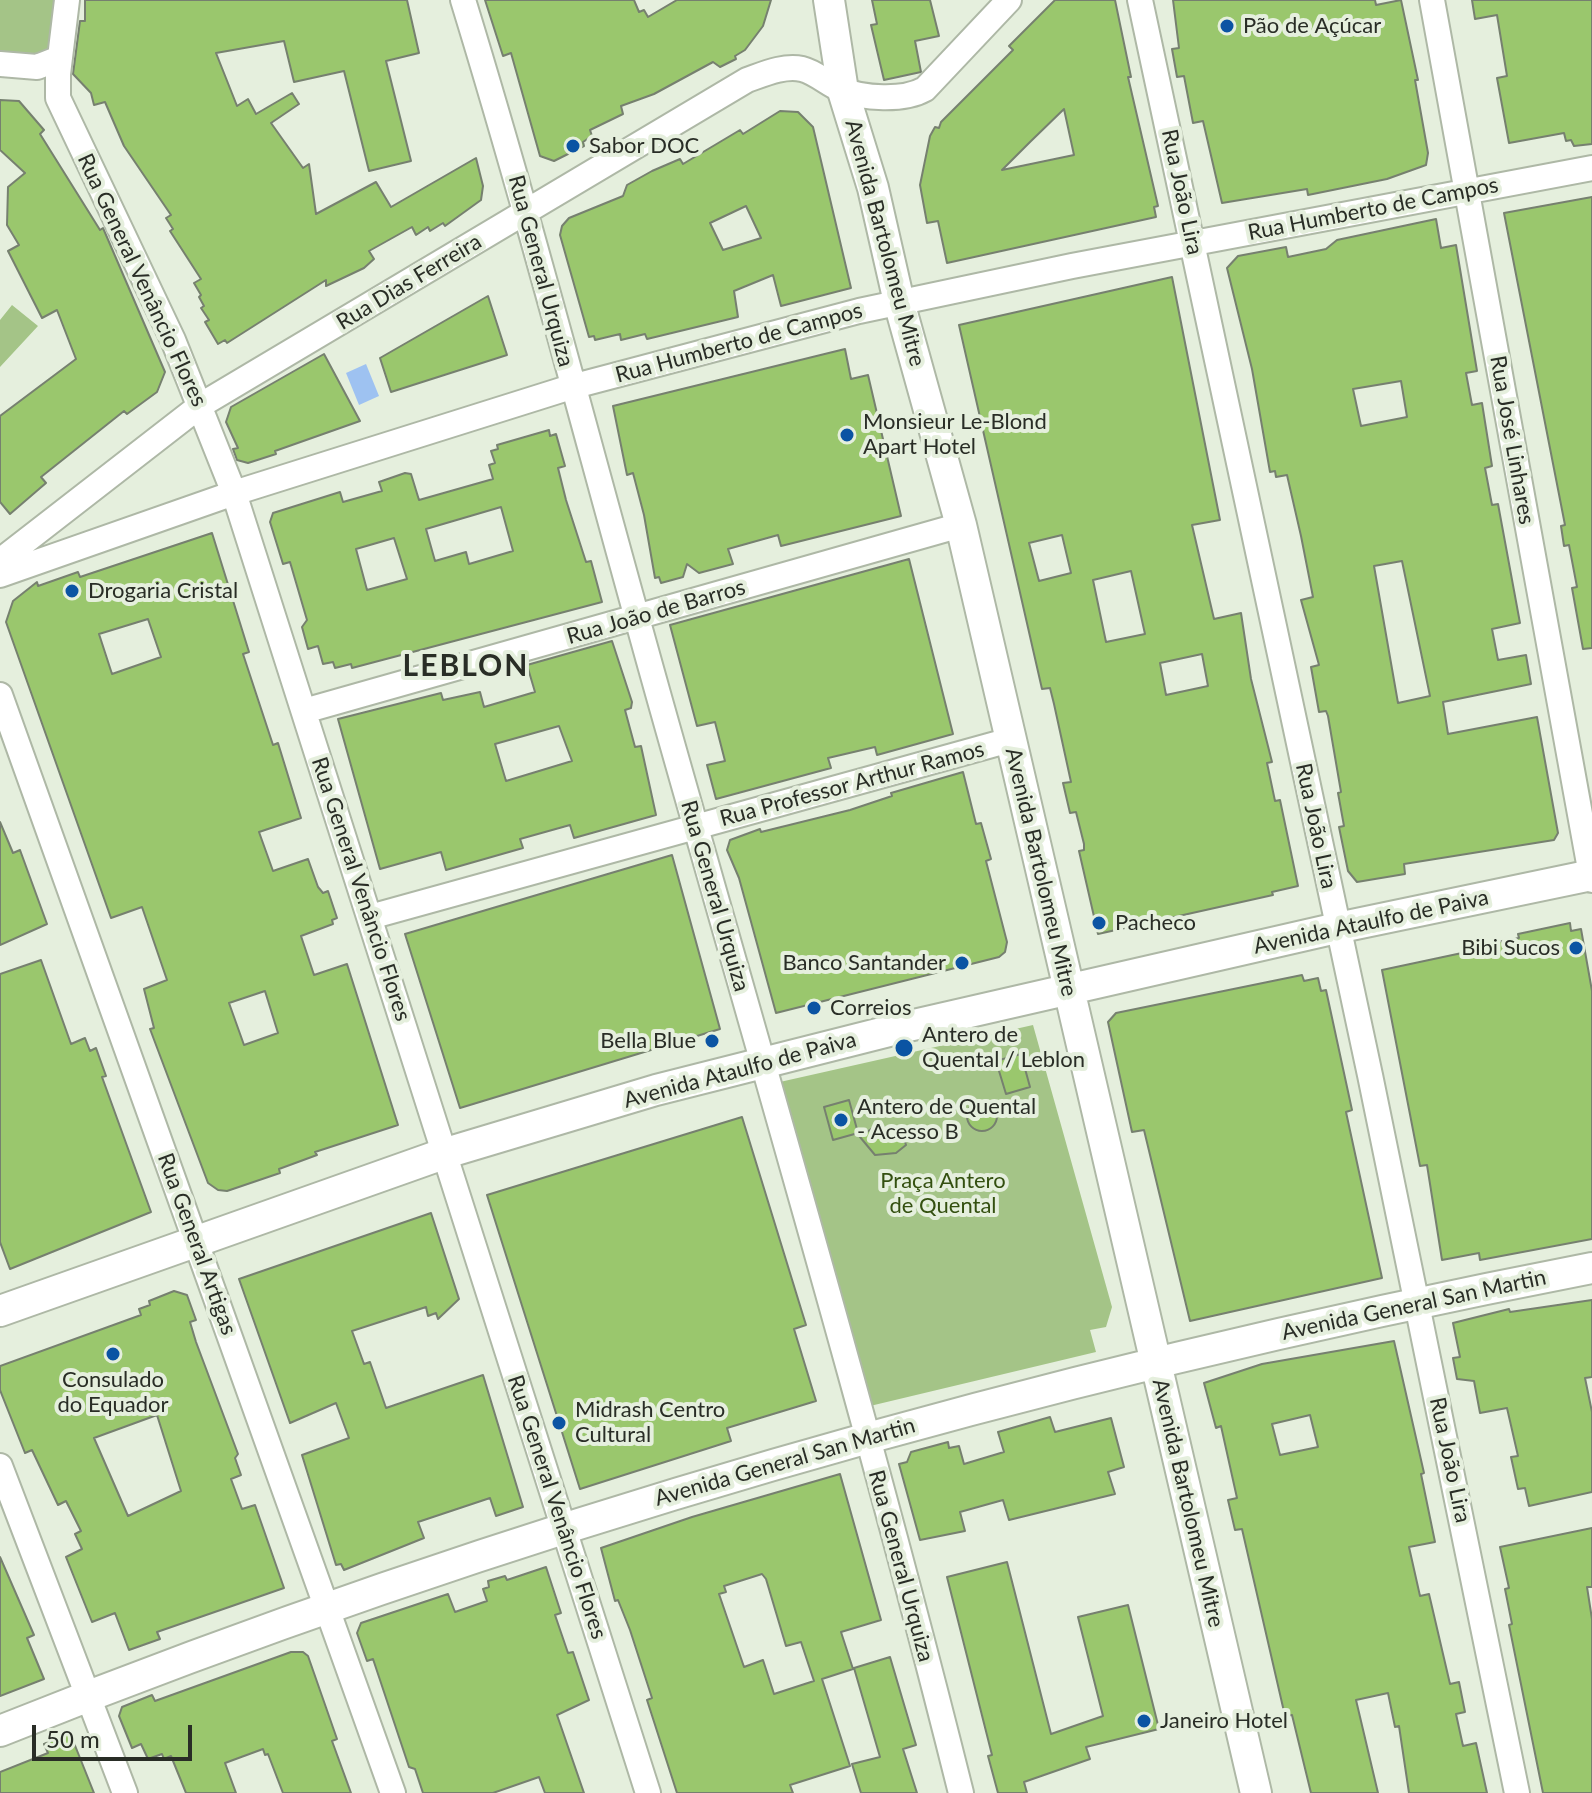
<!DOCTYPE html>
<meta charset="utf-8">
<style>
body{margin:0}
#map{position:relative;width:1592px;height:1793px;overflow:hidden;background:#e5efdd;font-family:Lato,sans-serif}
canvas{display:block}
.scale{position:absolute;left:32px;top:1725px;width:160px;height:36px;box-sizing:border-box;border:4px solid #292d26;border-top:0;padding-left:10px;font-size:24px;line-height:28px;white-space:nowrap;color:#292d26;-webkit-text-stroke:6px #e5efdd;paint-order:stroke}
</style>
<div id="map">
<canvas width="1592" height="1793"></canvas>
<div class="scale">50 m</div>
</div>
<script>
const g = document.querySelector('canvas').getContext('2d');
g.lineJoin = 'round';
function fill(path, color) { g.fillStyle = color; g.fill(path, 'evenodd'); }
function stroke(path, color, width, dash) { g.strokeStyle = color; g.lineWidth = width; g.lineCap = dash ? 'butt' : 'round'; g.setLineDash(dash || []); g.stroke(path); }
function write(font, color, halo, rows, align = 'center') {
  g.font = font + ' Lato,sans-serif'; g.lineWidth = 8; g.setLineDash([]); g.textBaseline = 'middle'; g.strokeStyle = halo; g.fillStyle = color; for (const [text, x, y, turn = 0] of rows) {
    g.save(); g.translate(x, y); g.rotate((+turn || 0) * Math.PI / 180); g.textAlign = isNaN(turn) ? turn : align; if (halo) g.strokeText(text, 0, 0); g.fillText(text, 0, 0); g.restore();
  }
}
fill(new Path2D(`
 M0,0H57C50,52 58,62 0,54Z
 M12,305L38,326L0,367V320Z
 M1033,1025L1112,1307L1106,1327L1090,1330L1096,1352L870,1406L771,1084Z`), '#a4c487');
fill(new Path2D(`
 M366,364L379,396L359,405L346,373Z`), '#9ec2f1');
const building = new Path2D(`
 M85,0H407L419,53L386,61L411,161L369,171L344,71L294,82L284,41L216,53L237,106L248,99L256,114L292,93L299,104L271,123L303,168L309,164L316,214L376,182L391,207L476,158L483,186L481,200L445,226L443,223L430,231L428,227L416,235L412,227L369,251L374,259L364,268L326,286V280L227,343L225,340L218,344L205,322L209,320L201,308L204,306L199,297L201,295L194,283L201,279L170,231L173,229L166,218L171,215L124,146L105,102L94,105L91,93L73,74L80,21H85Z
 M485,0H634L639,12L644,10L648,17L677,0H771L763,26L745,50L735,56L736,59L720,67L713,62L654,94L621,106L623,114L590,130L592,136L583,142L584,146L554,161L540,156L511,53L503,56Z
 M872,0H930L939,36L915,41L921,72L884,80L871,25L877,24Z
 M1055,0H1115L1131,77H1128L1158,206L1154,207L1156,217L947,263L938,221L927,223L920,185L930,136L935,127L939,128L941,122L1013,50L1009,46ZM1064,109L1074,155L1002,170L1030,142Z
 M1173,0H1375L1376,5L1401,0L1418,80H1415L1428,153L1426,165L1387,179L1308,195L1307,189L1222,203L1203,121L1193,123L1184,76L1177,77L1172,49L1179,48Z
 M1472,0H1592V144L1574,146L1571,140L1566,141L1564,133L1509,143L1497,78L1507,76L1497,15L1475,19Z
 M0,100L19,101L44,130L40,134L100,230L103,228L165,372L157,392L127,414L124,411L41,477L46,483L10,514L0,502V416L76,359L57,310L42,318L8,251L19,245L7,225L8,187L25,173L0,150Z
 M780,111L798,112L813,127L851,288L781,306L773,275L734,291L738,317L647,339L645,334L621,340L620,334L595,340L594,336L589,337L560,235L562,226L569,218L623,196L627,185L652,171L680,159L683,164L740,130L743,134ZM746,206L761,238L723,250L710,223Z
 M1592,197V648L1583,649L1572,588L1577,587L1569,545L1564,546L1561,526L1565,525L1504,213Z
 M1436,219L1441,248L1456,245L1477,371L1466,373L1472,405L1482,403L1492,466L1485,468L1492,505L1498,504L1520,623L1492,629L1498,660L1526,655L1531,684L1443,702L1448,734L1537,717L1558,833L1554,840L1404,864L1405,874L1357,882L1348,871L1339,827L1344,826L1338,793L1341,792L1328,716L1326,711L1319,712L1311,667L1319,665L1301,600L1313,597L1301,536L1287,475L1276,477L1275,471L1270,472L1252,369L1227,268L1238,256L1286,247L1288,257L1326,249L1337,240ZM1401,381L1407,417L1361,426L1353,389ZM1402,561L1430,696L1398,703L1374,566Z
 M1172,277L1220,520L1192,525L1214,619L1241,613L1251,679L1272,762L1267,763L1275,801L1280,800L1298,886L1272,892L1273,895L1098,934L1079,851L1084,850V844L1076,812L1070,813L1063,783L1071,782L1054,704L1050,688L1042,689L959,325ZM1062,535L1071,573L1039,581L1029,543ZM1131,571L1145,634L1106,642L1093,580ZM1202,654L1208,686L1166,695L1160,663Z
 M488,296L507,355L391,392L380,358Z
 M845,349L851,379L868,375L901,516L781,546L778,535L728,549L733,564L699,573L687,564L683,577L661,583L659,577L655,578L644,515L633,473L627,475L613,406Z
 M324,354L360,421L275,451L276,454L248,463L237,460L233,449L238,448L226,422L231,407Z
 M549,430L550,436L556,434L565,466L558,468L566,500L586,562L591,561L602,602L352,668L351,664L335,668L333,662L323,664L318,646L308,649L302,627L307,620L290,562L283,564L270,522L273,513L340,492L343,502L382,491L379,482L405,473L411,474L419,500L493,479L489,465L495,463L491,451L498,449L497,445ZM501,507L513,551L469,564L466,552L435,561L426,529ZM394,538L407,579L367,590L356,549Z
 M212,533L249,652L243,654L273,745L278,743L301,818L259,832L273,871L308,859L318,887L323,893L328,891L337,918L332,920L333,924L301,936L314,975L347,964L398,1125L315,1152L317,1155L279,1169L280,1173L227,1191L218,1190L208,1183L150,1029L154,1028L144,989L167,980L142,907L111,918L6,622L13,601L37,582L38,586L78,572L80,577ZM148,619L161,657L112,674L99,634ZM265,991L278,1033L244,1045L229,1003Z
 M909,559L953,734L877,755L875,747L828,758L831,768L716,799L707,765L725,761L715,722L697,726L670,625Z
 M612,641L632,702L631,708L625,710L635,747L641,746L656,815L574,838L570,825L520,839L523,848L446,870L441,852L380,869L338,719L441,693L443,700L480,692L484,707L535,692L527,665ZM559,726L572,761L506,781L495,744Z
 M963,772L976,824L981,823L991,859L986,861L1007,942L1005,952L999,957L776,1013L739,878L727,850L730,840L760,829L761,832L850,810L892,796L891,793Z
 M0,822L13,853L20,850L47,924L0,945Z
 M672,855L720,1029L460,1108L405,934Z
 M1570,923L1571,931L1581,929L1592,991V1239L1480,1260L1479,1253L1442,1260L1427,1165L1420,1166L1382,970L1476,950L1475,946L1519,938L1518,934Z
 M41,960L71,1044L85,1038L90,1051L96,1048L106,1076L102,1077L151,1212L10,1269L0,1242V974Z
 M1302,975L1304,981L1318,978L1321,991L1326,990L1352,1110L1346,1112L1382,1278L1190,1321L1144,1130L1132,1132L1108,1022L1116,1013Z
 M1021,1054L1030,1087L1006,1094L996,1061Z
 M849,1100L858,1133L833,1140L824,1107Z
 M967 1116a15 15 0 1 1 30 0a15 15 0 1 1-30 0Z
 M742,1117L806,1325L794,1329L816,1401L727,1428L731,1441L580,1489L487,1195Z
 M874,1127L901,1129L906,1145L896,1153L875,1155L860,1137Z
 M431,1213L459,1299L438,1319L436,1313L428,1316L426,1307L352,1331L364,1364L370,1362L386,1408L483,1375L523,1507L496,1516L490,1498L418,1522L424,1538L344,1570L341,1564L336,1565L302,1455L349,1438L336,1403L290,1423L239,1279Z
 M174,1291L187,1295L196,1320L190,1322L196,1342L238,1454L235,1458L241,1475L231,1479L242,1509L255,1505L284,1588L157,1632L160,1639L129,1650L115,1613L92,1622L66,1557L82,1549L75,1534L81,1531L66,1501L58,1505L32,1450L25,1453L0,1390V1366L141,1315L139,1309L150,1305L149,1301ZM157,1415L181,1491L128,1516L94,1438Z
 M1592,1300V1377L1585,1378L1592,1412V1492L1529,1506L1525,1488L1518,1489L1511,1457L1518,1456L1507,1408L1480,1413L1474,1381L1457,1379L1453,1358L1460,1357L1453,1323L1509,1309L1510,1312Z
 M1394,1341L1424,1473L1421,1474L1435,1542L1409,1547L1420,1596L1429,1594L1450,1684L1459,1682L1465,1712L1456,1714L1463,1746L1476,1743L1487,1793H1409L1399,1726L1395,1727L1388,1693L1356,1700L1378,1793H1311L1292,1715L1285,1716L1242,1529L1235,1530L1228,1500L1237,1498L1221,1426L1216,1428L1204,1383L1262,1364ZM1310,1415L1318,1447L1280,1455L1272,1424Z
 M1050,1417L1055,1432L1111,1418L1124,1467L1108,1472L1115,1494L1009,1520L1003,1500L960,1512L965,1531L920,1540L899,1464L907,1462L911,1452L948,1442L949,1448L959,1446L964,1464L1004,1452L998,1432Z
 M840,1474L881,1620L841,1632L853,1669L822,1679L850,1766L790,1785L793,1793H677L647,1700L652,1698L630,1630L618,1600L615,1601L601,1548L692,1517ZM762,1574L766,1579L786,1646L801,1642L814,1681L774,1694L763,1660L744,1667L719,1594L726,1592L724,1586Z
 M1592,1528V1587H1587L1592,1619V1793H1543L1509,1625L1512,1624L1505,1589L1509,1588L1500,1547Z
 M0,1557L34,1635L27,1638L44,1679L0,1696Z
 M1007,1562L1051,1734L1103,1716L1078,1617L1128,1605L1159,1729L1086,1747L1090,1759L1024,1782L1027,1793H998L988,1756L992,1755L947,1577Z
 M546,1567L561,1613L555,1615L568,1653L573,1652L589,1700L557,1715L584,1793H545L539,1777L493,1793H423L415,1769L409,1767L373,1659L367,1661L357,1633L361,1623L448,1594L455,1612L487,1601L483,1589L489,1587L488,1581L505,1576L507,1580Z
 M291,1652H303L308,1656L337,1739L332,1741L351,1793H283L268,1754L265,1755L263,1749L225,1763L236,1793H186L171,1756L164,1759L162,1754L148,1759L141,1744L132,1748L119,1716L122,1707L152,1695L155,1701Z
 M890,1657L916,1745L903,1749L917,1793H861L852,1764L880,1757L854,1668Z
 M70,1733L94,1793H0V1772L48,1753L44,1744Z`);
fill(building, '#9ac76d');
stroke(building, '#76806f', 2);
const minor = new Path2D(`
 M67,0L58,74V98L173,340L234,493L648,1793
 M463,0C537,241 599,486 668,729C768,1083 872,1436 961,1793
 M1140,0L1370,1075L1517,1793
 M1432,0L1592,880
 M0,64L37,67L60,58
 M0,561L201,405L747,80C764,74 784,65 802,69C815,72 828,84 840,89C863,99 904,101 925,89L1009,0
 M0,575L234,493L571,387L859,311L1072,266L1592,168
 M0,695L393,1793
 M304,711L961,525
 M370,917L1010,740
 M0,1466L125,1793`);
const major = new Path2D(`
 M829,0L843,91L873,188L899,302L961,525L1256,1793
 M0,1311L446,1153L656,1090L909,1026L1337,928L1592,875
 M0,1731C514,1525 1049,1373 1592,1268`);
stroke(minor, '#aeb8a6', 28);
stroke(major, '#aeb8a6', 34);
stroke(minor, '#fff', 24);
stroke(major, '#fff', 30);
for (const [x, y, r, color] of [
 [1227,26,8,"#0b54a3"],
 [573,146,8,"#0b54a3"],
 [847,435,8,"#0b54a3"],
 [72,591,8,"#0b54a3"],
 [1099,923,8,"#0b54a3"],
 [1576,948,8,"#0b54a3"],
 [962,963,8,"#0b54a3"],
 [814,1008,8,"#0b54a3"],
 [712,1041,8,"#0b54a3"],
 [904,1048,10,"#0b54a3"],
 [841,1120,8,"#0b54a3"],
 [113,1354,8,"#0b54a3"],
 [559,1423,8,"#0b54a3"],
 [1144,1721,8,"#0b54a3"]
]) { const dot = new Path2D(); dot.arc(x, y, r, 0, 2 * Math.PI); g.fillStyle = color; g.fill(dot); stroke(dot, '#e5efdd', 3); }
write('22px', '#292d26', '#e5efdd', [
 ["Pão de Açúcar",1243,26],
 ["Sabor DOC",589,146],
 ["Monsieur Le-Blond",863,422],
 ["Apart Hotel",863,447],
 ["Drogaria Cristal",88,591],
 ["Pacheco",1115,923],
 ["Bibi Sucos",1560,948,"right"],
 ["Banco Santander",946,963,"right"],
 ["Correios",830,1008],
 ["Antero de",922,1035],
 ["Quental / Leblon",922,1060],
 ["Bella Blue",696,1041,"right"],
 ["Antero de Quental",857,1107],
 ["- Acesso B",857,1132],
 ["Consulado",113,1380,"center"],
 ["do Equador",113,1405,"center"],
 ["Midrash Centro",575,1410],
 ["Cultural",575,1435],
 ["Janeiro Hotel",1160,1721]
], 'left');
write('22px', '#292d26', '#e5efdd', [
 ["Rua João Lira",1182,192,78],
 ["Rua Humberto de Campos",1373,209,-11],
 ["Avenida Bartolomeu Mitre",885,243,75],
 ["Rua General Urquiza",541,271,75],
 ["Rua General Venâncio Flores",142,280,65],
 ["Rua Dias Ferreira",409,282,-31],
 ["Rua Humberto de Campos",739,343,-15],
 ["Rua José Linhares",1512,440,80],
 ["Rua João de Barros",656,612,-16],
 ["Rua Professor Arthur Ramos",852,784,-15],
 ["Rua João Lira",1316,826,78],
 ["Avenida Bartolomeu Mitre",1041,872,77],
 ["Rua General Venâncio Flores",361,889,72],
 ["Rua General Urquiza",715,896,74],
 ["Avenida Ataulfo de Paiva",1371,922,-12],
 ["Avenida Ataulfo de Paiva",740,1070,-15],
 ["Rua General Artigas",197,1244,70],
 ["Avenida General San Martin",1414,1305,-12],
 ["Rua João Lira",1450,1460,78],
 ["Avenida General San Martin",785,1462,-16],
 ["Avenida Bartolomeu Mitre",1188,1503,77],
 ["Rua General Venâncio Flores",557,1507,72],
 ["Rua General Urquiza",901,1566,75]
]);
write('22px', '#345010', '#e5efdd', [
 ["Praça Antero",943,1181],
 ["de Quental",943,1206]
]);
g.letterSpacing = '2px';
write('bold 30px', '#292d26', '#e5efdd', [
 ["LEBLON",466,666]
]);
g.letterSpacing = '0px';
</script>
